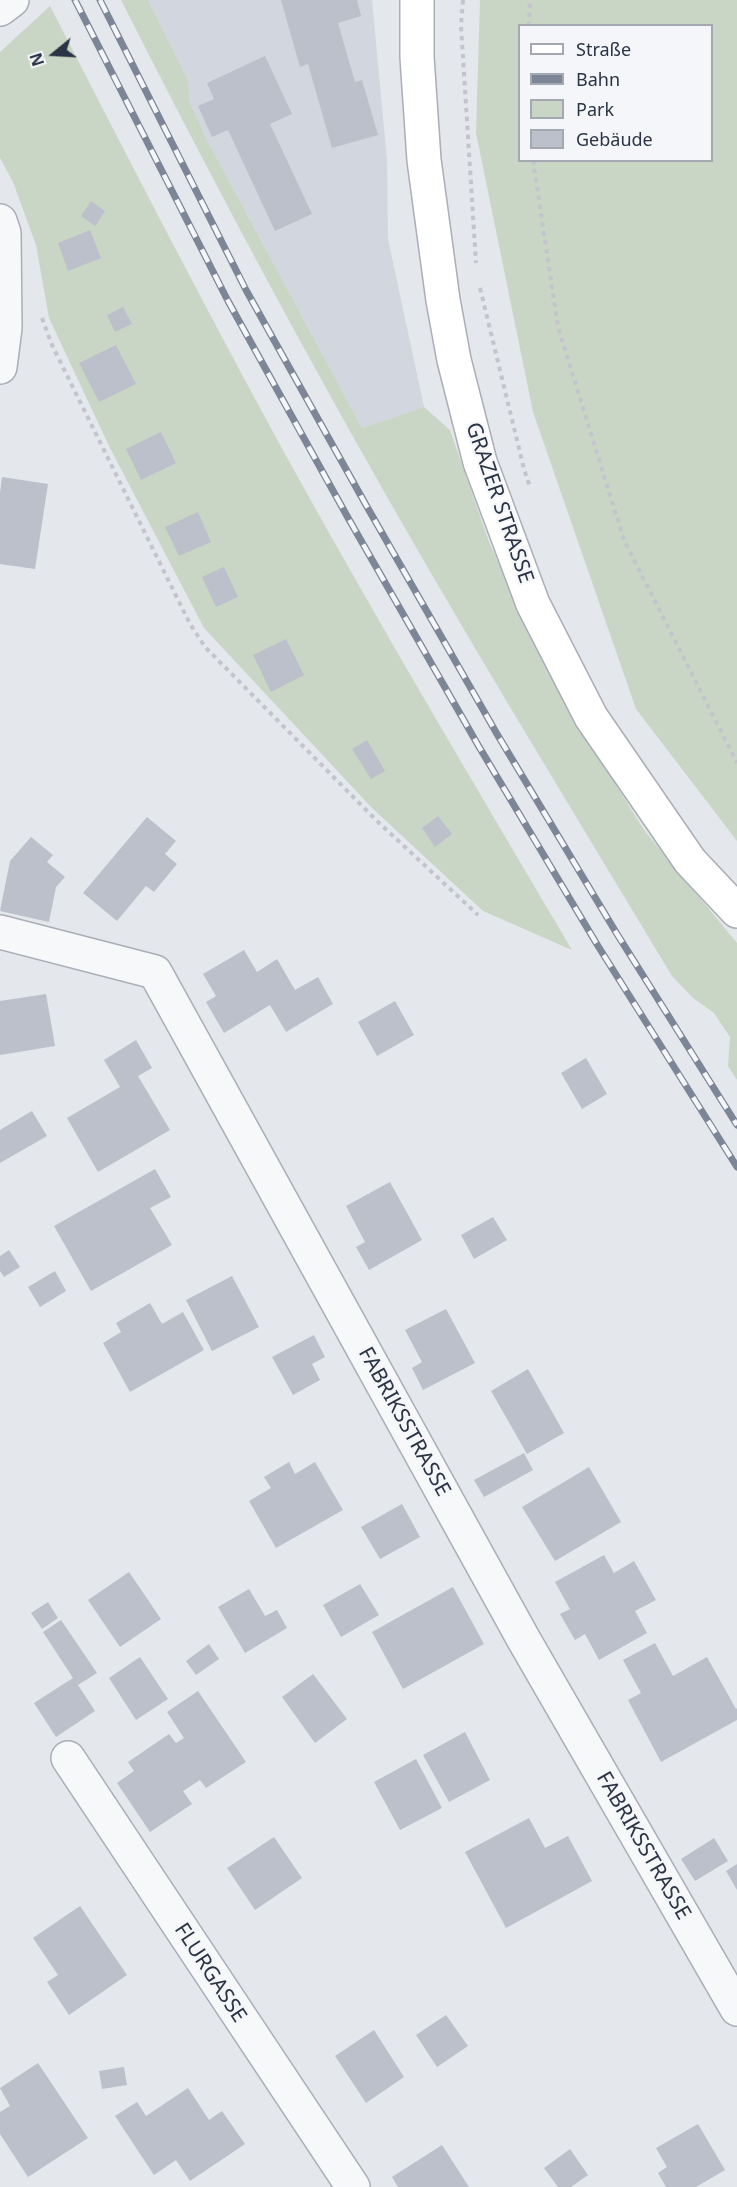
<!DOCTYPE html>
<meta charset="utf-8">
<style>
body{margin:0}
#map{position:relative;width:737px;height:2187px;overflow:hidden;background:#e4e7ec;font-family:"Noto Sans",sans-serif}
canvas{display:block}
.legend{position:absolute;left:518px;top:24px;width:195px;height:138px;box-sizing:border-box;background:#f4f6f9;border:2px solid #a4a8b1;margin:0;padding:8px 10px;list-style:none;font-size:18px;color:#2b3445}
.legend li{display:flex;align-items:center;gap:12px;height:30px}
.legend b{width:30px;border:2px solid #a4a8b1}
.north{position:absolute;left:24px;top:24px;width:60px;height:60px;-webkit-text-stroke:4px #f4f6f9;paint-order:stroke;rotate:252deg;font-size:16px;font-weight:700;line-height:24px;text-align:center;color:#2b3445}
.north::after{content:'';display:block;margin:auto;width:21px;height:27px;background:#2b3445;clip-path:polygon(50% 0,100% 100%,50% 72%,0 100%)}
</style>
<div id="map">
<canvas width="737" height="2187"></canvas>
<ul class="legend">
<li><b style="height:8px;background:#fff"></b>Straße</li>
<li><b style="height:8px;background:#7d8696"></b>Bahn</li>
<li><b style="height:16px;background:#c9d6c5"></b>Park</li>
<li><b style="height:16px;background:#bbc0ca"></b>Gebäude</li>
</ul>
<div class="north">N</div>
</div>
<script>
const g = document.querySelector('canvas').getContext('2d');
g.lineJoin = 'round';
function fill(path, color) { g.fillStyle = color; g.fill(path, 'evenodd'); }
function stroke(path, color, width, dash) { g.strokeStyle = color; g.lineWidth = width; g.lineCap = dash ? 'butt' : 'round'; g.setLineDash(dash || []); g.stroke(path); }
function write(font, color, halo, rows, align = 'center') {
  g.font = font + ' "Noto Sans",sans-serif'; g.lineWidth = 4.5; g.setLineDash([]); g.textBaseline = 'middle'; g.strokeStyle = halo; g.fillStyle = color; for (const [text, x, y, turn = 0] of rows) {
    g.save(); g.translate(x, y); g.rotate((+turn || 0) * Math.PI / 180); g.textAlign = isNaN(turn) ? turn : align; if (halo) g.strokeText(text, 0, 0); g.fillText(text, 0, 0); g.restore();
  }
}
fill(new Path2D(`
 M148,0H372L387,160L388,239L424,407L362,428L207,140L190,103L188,80Z`), '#d2d6de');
fill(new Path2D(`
 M121,0H148L188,80L190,103L207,140L362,428L424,407L450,430L488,539L525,623L588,740L644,830L737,943V1080L728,1066L730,1037L714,1013L693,998L672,976C564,796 453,616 351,433C271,290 195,146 121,0Z
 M480,0H737V841L636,709L533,412L476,133ZM520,26H712V160H520Z
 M50,6C125,152 200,298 279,443C373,614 473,782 572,950L483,911L372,808L204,628L110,448L49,318L36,245L13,182L0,158V52Z`), '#c9d6c5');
fill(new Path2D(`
 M281,0H357L361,16L338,23L355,82L362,80L378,135L332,148L308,64L300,67Z
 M265,56L292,114L270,124L312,214L275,231L228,130L212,137L198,106L214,99L207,83Z
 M91,201L105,211L95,226L81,216Z
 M90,230L101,258L68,271L58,243Z
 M123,307L132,324L115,332L107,315Z
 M116,345L136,384L99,402L79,363Z
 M161,432L176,463L141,480L126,449Z
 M2,477L48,484L35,569L0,564V493Z
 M198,512L211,542L179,556L165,527Z
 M224,567L238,597L216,607L202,577Z
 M286,639L304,675L271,692L253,655Z
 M367,740L385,771L371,779L352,749Z
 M438,816L452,834L435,847L422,828Z
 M147,817L176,841L165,854L177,864L154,892L146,886L117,921L83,893Z
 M31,837L53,855L47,862L65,877L56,887L49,922L0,911L10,861Z
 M244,950L257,972L277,959L295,990L318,977L333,1004L286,1032L270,1005L224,1033L206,1002L216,996L203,974Z
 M46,994L55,1046L0,1055V1001Z
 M395,1001L414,1035L377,1056L358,1022Z
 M136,1040L152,1068L138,1076L170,1130L98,1172L67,1118L120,1087L104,1060Z
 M586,1058L607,1094L582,1109L561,1073Z
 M32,1111L47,1136L0,1163V1130Z
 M155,1169L171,1197L150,1208L172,1245L91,1291L54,1226Z
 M390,1182L422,1240L369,1270L356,1247L365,1242L346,1206Z
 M493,1217L507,1240L474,1259L461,1235Z
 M9,1250L20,1267L4,1277L0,1271V1256Z
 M55,1271L66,1291L40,1307L28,1287Z
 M232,1276L259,1327L212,1351L186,1300Z
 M150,1303L162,1324L183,1312L204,1350L130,1392L103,1343L121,1332L116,1323Z
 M446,1309L475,1363L423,1390L412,1368L422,1362L405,1330Z
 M314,1335L325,1357L312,1364L320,1380L293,1395L272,1357Z
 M528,1369L564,1433L527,1454L491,1391Z
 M524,1453L533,1470L484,1497L474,1480Z
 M289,1462L295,1474L315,1462L343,1510L276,1548L249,1501L271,1488L264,1477Z
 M589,1467L621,1522L555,1561L522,1507Z
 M402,1504L420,1537L380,1559L361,1527Z
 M604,1555L614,1573L634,1561L656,1600L635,1611L647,1633L599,1660L585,1634L575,1640L560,1614L570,1609L555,1582Z
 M129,1572L161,1619L120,1647L88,1600Z
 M360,1584L379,1615L341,1637L323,1605Z
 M453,1587L484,1644L403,1689L372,1632Z
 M249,1589L265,1616L277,1610L287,1628L245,1653L218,1607Z
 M48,1602L58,1618L42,1629L31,1613Z
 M61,1620L97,1673L78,1685L95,1711L56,1737L34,1703L73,1678L43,1632Z
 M655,1643L673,1676L707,1657L736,1709L737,1708V1720L661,1762L628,1700L641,1693L623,1660Z
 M209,1644L219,1659L196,1675L186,1661Z
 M140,1657L168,1699L136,1720L109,1678Z
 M313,1674L347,1719L315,1743L282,1697Z
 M198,1691L246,1762L206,1788L200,1780L183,1791L192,1804L150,1832L117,1783L134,1771L128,1762L169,1734L176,1743L184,1738L167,1712Z
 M465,1732L490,1780L449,1802L423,1755Z
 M416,1759L442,1808L400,1830L374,1782Z
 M529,1818L545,1848L568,1836L592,1881L506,1928L465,1852Z
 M274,1837L302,1878L255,1910L227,1868Z
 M714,1838L728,1861L695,1881L681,1859Z
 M737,1864V1890L726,1871Z
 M80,1906L127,1975L69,2015L47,1982L58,1975L33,1938Z
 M446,2015L468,2046L437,2067L416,2035Z
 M374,2030L404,2077L366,2103L335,2056Z
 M38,2063L88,2138L28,2177L0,2134V2112L10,2106L0,2088Z
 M124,2067L127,2085L102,2089L99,2071Z
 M188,2088L209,2120L222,2111L245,2144L190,2181L176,2160L154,2175L115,2116L137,2102L146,2116Z
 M698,2124L725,2170L696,2187H666L658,2173L667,2167L656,2148Z
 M442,2145L469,2187H398L392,2177Z
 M570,2149L588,2175L571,2187H558L544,2168Z`), '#bbc0ca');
const minor = new Path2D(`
 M0,9L12,0
 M0,221L4,233L5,328L0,367
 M0,932L155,972L524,1640L737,2009
 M68,1758L353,2187`);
const secondary = new Path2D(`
 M417,0V57L424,160L443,300L454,360L480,462L533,604L591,717L690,861L737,911`);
stroke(minor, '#a9aeb7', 36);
stroke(secondary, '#a9aeb7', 36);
stroke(new Path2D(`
 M463,0L461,26L476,263
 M529,26L530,0
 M533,160L558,327L624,540L737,763
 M480,288L524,469L530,487
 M42,318L52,345L190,624L205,647L377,821L478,915`), '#c2c5cb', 4, [4.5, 4.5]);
stroke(minor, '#f7f8fa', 33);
stroke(secondary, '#fff', 33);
const rail = new Path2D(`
 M75,0L228,301L347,516L478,745L598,946L737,1167
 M100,0L246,290L366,505L497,734L617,934L737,1125`);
stroke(rail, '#7d8696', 7);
stroke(rail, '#f4f6f9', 4.5, [14]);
write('21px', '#2b3445', '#f4f6f9', [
 ["GRAZER STRASSE",499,503,71],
 ["FABRIKSSTRASSE",404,1422,61],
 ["FABRIKSSTRASSE",643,1846,60],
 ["FLURGASSE",210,1973,57]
]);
</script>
